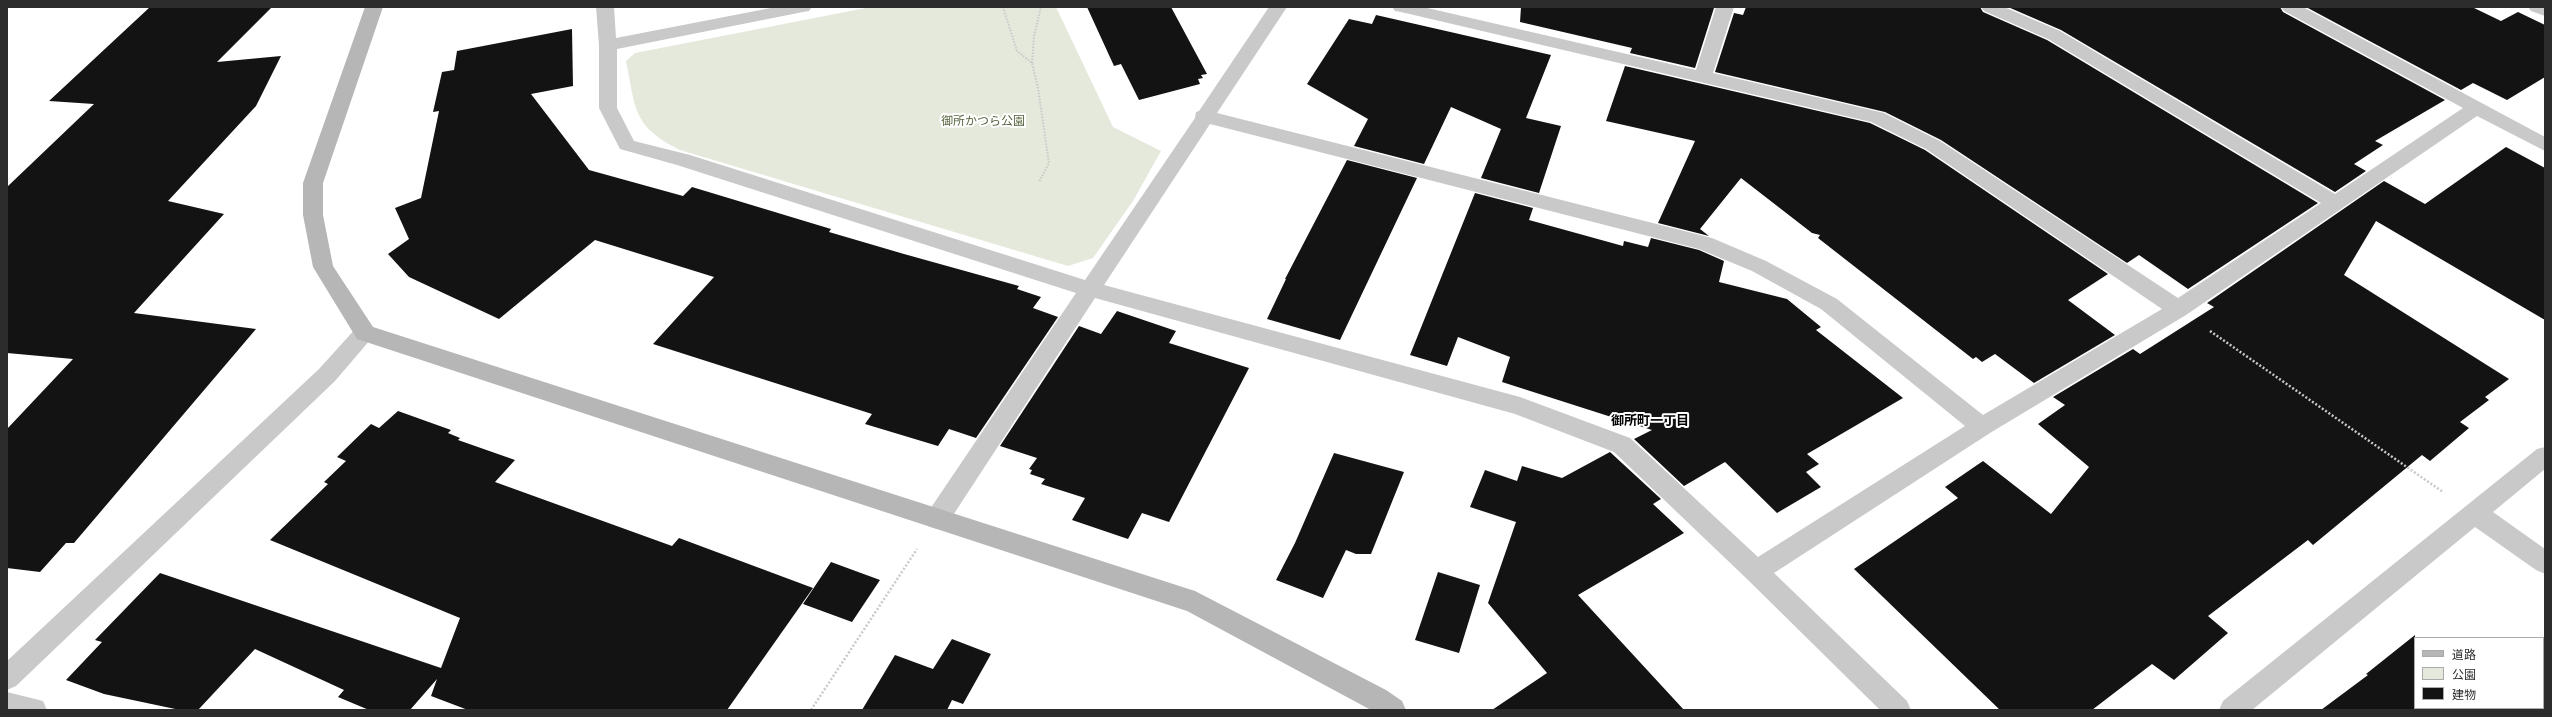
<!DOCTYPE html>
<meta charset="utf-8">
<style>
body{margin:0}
#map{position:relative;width:2552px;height:717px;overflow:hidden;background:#fff;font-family:Arial,"Noto Sans JP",sans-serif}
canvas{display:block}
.frame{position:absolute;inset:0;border:8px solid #2c2c2c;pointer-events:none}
.legend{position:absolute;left:2414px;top:637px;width:130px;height:72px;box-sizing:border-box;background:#fff;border:1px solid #ababab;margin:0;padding:5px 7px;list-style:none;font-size:12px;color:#2c2c2c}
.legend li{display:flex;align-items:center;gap:8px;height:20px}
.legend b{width:20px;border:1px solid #ababab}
</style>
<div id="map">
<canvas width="2552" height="717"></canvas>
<div class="frame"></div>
<ul class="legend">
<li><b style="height:5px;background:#b6b6b6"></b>道路</li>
<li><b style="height:11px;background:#e4e9db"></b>公園</li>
<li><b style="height:11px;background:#131313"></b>建物</li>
</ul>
</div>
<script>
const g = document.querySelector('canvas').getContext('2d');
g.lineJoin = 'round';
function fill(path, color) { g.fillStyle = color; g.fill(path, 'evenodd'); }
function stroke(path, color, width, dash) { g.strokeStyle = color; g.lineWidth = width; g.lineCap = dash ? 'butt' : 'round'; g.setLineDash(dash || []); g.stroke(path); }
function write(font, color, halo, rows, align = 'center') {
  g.font = font + ' Arial,"Noto Sans JP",sans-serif'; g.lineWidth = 4; g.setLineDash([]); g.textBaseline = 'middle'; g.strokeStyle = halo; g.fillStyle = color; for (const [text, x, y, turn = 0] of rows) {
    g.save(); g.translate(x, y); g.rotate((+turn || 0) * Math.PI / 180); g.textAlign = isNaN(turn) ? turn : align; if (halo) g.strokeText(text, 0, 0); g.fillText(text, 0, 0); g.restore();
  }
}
fill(new Path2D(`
 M871,7H1056L1113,127L1161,151L1133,201L1093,258L1068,266L680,150C632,126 636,109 626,61L635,53Z`), '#e4e9db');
fill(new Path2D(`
 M150,7H272L217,62L281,56L256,106L168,201L224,214L134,313L256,329L74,543H66L40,572L7,568V429L73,359L7,353V187L94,104L49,101Z
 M1087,7H1171L1207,74L1201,75L1203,78L1198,79L1200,84L1139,100L1121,64L1114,66Z
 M1521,7H1709L1714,8L1695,68L1630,53L1632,48L1520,22Z
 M1746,7H1980L1983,12L2047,40L2318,203L2188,289L2139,255L2127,263L1941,140L1885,112L1715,72L1734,13L1743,15Z
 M2008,7H2280L2283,12L2445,100L2375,141L2383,145L2354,164L2366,171L2335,192L2061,30Z
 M2306,7H2472L2501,21L2518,12L2545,25V77L2507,100L2473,83L2461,90Z
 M1376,15L1551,55L1526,118L1561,126L1539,193L1481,178L1501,129L1451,107L1424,164L1354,146L1368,119L1307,84L1349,19L1372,24Z
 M572,29L573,86L531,94L589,170L683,196L692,187L831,229L829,232L904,254L1019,286L1017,289L1041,297L1033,308L1058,317L976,438L949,429L938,446L865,424L872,414L653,344L714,277L595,240L499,319L409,277L388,254L409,239L395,208L421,198L439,111L433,112L442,72L454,70L457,51Z
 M1625,66L1870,123L1925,150L2108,274L2068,300L2115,335L2034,383L1995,354L1982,362L1976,357L1973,359L1818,238L1820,235L1812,233L1741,178L1700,229L1709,236L1658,223L1695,141L1606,121Z
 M2506,147L2545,168V320L2376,221L2344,275L2509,379L2485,397L2489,400L2460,422L2469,428L2430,461L2422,455L2313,545L2308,540L2208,616L2228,633L2174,680L2152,664L2092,710H2000L1854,569L1958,498L1945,487L1983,461L2051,514L2089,467L2038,424L2065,405L2053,397L2133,349L2140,354L2214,307L2207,303L2384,181L2425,204Z
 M1347,160L1417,178L1340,340L1267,319L1286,279H1285Z
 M1475,193L1533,208L1529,220L1623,246L1624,241L1648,247L1651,238L1699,250L1724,261L1719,282L1787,299L1821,327L1816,330L1903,398L1807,454L1819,464L1806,472L1821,487L1777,513L1725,462L1684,486L1634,439L1652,430L1502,382L1510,357L1458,337L1447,366L1410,355Z
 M1117,311L1176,331L1169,343L1249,368L1169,522L1142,513L1128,539L1072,520L1085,498L1041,484L1045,479L1030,474L1032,470L1029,469L1037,458L1000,446L1079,326L1101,334Z
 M398,411L451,430L448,433L460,438L458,440L515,460L495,482L672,546L679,538L813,588L727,710H468L431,696L437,679L410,710H369L338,697L344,690L255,649L198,710H180L104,694L66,680L102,642L95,640L160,573L441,668L460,618L270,540L328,484L324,482L346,461L337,457L371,424L379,428Z
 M1610,452L1661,499L1653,504L1684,533L1578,595L1684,710H1492L1547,673L1488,603L1516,522L1470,507L1485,470L1517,481L1522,466L1562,478Z
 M1334,453L1404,472L1371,554H1356L1346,550L1323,598L1276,580L1295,543Z
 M831,562L880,580L852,622L803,604Z
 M1438,572L1480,585L1459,653L1415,640Z
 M2415,635V710H2321L2368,675L2366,674Z
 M952,639L991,654L963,704L952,700L947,710H862L895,655L933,669Z`), '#131313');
stroke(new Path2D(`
 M1003,7L1017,51L1032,63L1038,88L1049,163L1039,182
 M1032,63L1034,36L1041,7`), '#c9c9c9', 2, [1.5, 1.5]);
stroke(new Path2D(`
 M2210,331L2443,492
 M811,710L917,549`), '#c9c9c9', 2.5, [2, 2]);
fill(new Path2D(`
 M596,7H614L616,38L776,7H812L809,11L803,12L617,49V108L634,141L690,155L1085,280L1195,118L1196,112L1199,111L1269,7H1287L1217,113L1712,238L1766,261L1837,299L1983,415L2162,309L1926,149L1871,122L1401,12L1395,11L1392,7H1423L1696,70L1716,7H1734L1713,73L1884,113L1940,141L2178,298L2321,203L2048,39L1984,11L1981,7H2004L2060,31L2335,194L2463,108L2284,11L2281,7H2303L2545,137V151L2477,116L2186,315L1990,433L1774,573L1907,701L1911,710H1880L1747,579L1614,452L1515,414L1095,298L946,526L937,529L928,526L925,519L928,512L1076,293L677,165L620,149L599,108V45ZM1210,124L1699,249L1752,271L1821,309L1965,426L1758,557L1630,438L1520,397L1104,285Z
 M2528,7H2545V16L2531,11Z
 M365,325L373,327L376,333L335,381L16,686L7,690V661L319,369L357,327Z
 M2545,447V469L2493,512L2545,549V574L2536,570L2475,527L2252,710H2219L2223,701L2537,449Z
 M7,692L43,701L47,710H7Z`), '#c9c9c9');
fill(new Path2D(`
 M365,7H383L323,183V215L333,266L373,327L1195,591L1386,690L1402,701L1406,710H1371L1187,611L357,339L313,267L303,215V183Z`), '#b6b6b6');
write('12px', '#55643e', '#fff', [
 ["御所かつら公園",983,122]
]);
write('bold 13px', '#000', '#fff', [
 ["御所町一丁目",1650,421]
]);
</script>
